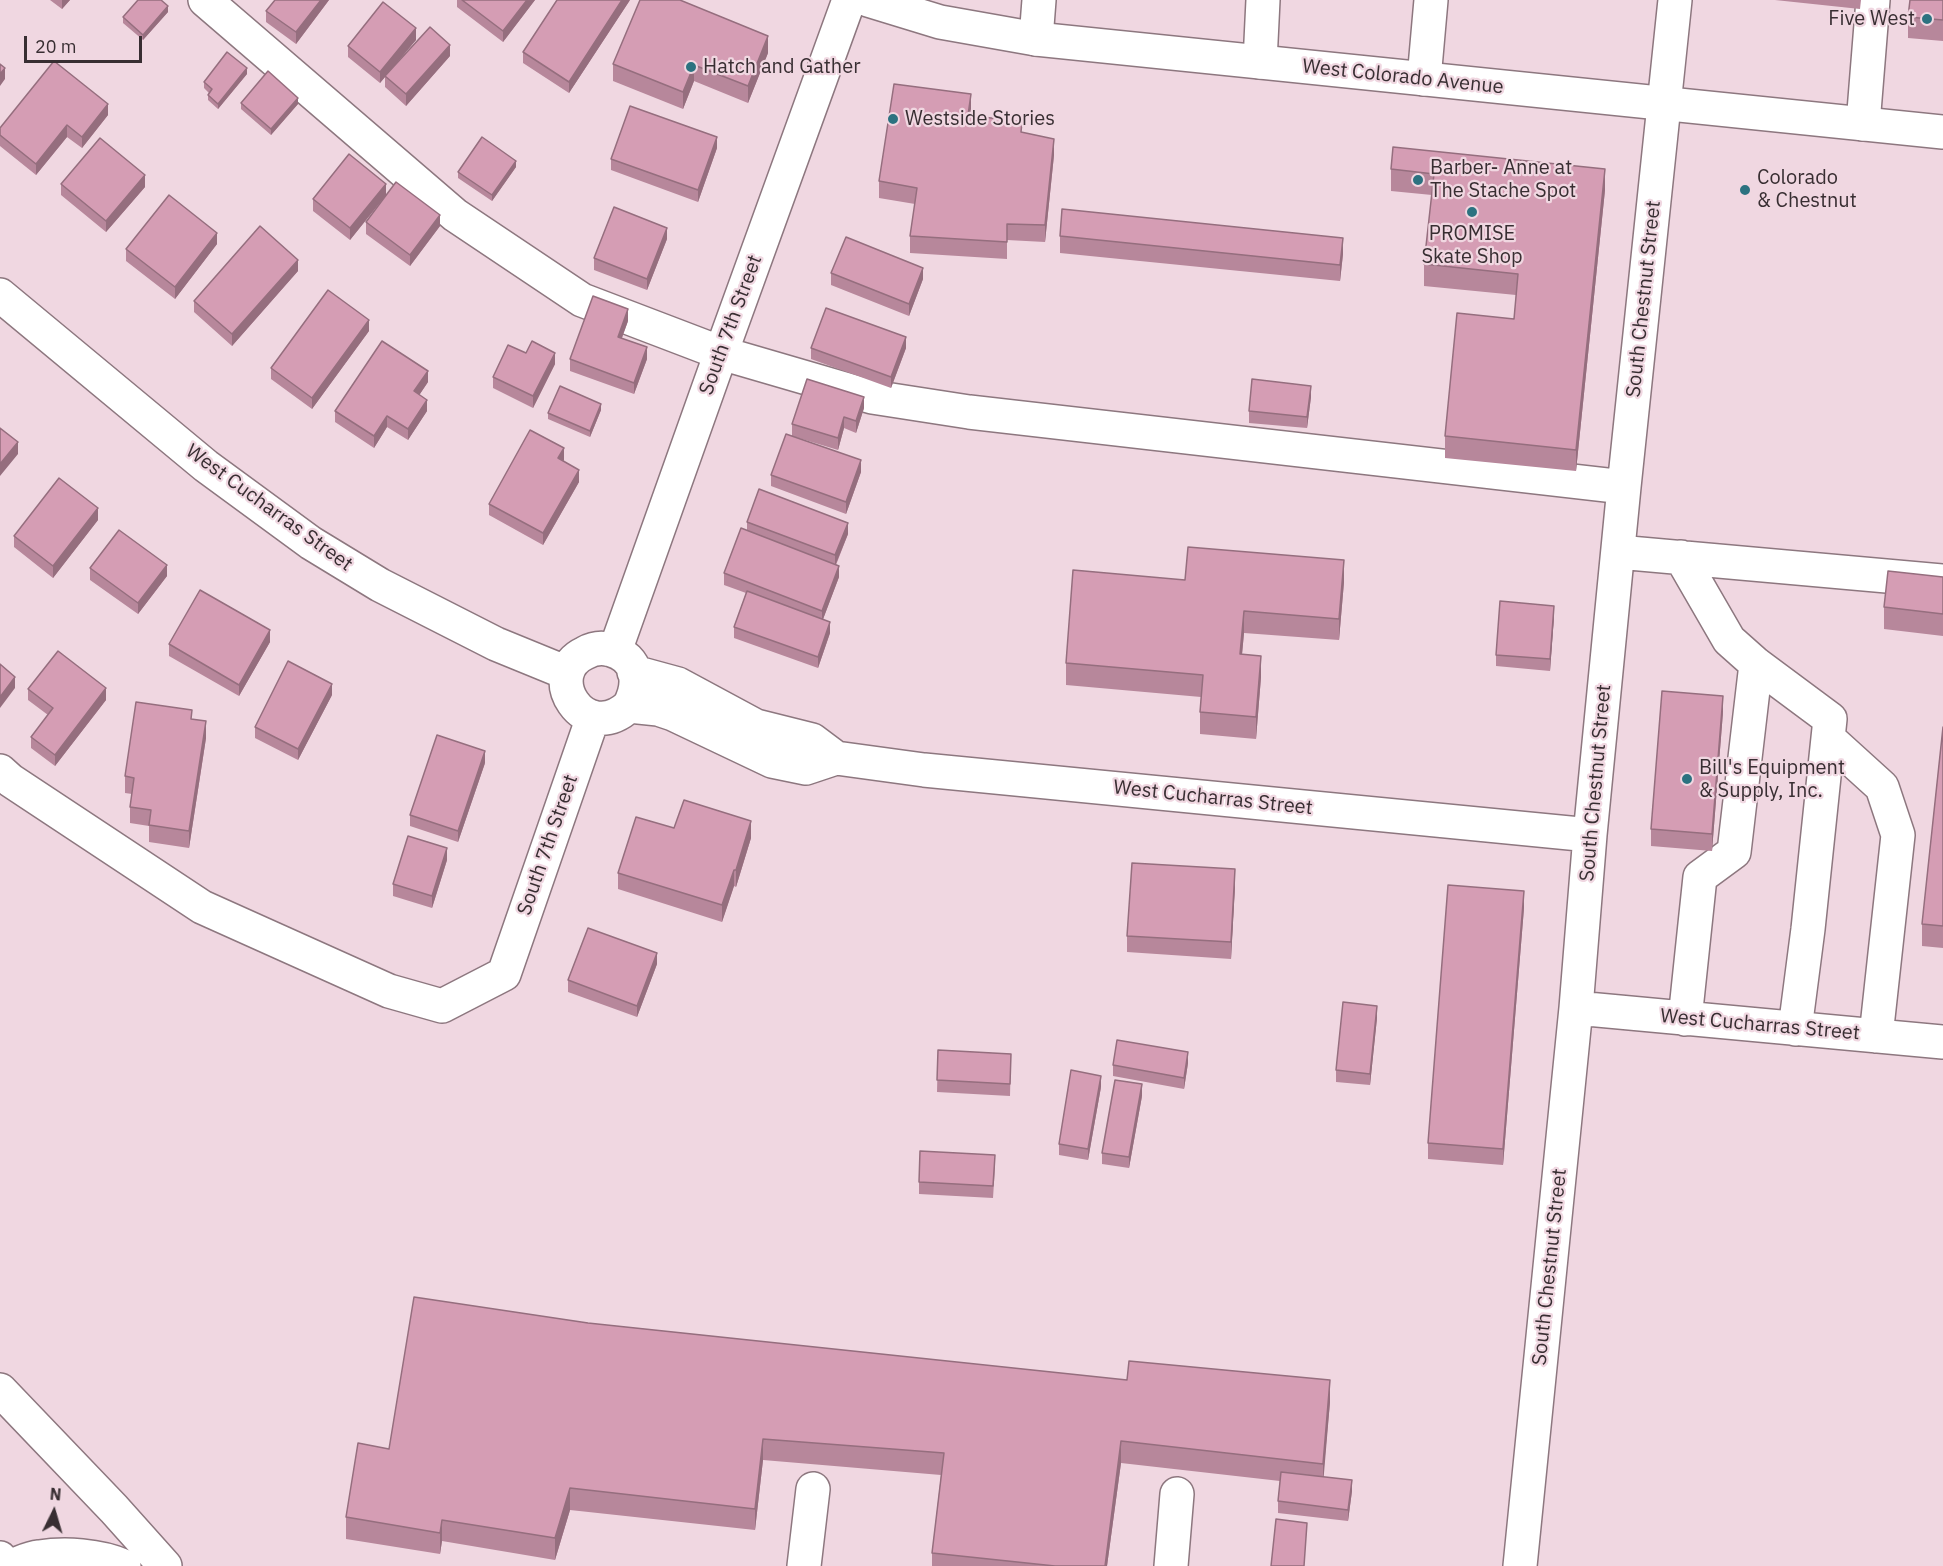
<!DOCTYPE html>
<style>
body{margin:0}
#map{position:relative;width:1943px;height:1566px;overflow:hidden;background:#f0d7e1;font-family:"IBM Plex Sans",sans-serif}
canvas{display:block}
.north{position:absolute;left:24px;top:1482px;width:60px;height:60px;-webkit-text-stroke:4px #f0d7e1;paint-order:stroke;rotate:5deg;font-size:16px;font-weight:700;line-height:24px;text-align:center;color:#382e32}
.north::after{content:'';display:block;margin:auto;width:21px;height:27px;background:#382e32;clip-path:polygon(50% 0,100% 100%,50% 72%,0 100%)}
.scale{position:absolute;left:24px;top:36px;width:118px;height:27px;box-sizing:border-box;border:3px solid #382e32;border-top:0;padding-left:8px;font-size:18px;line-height:21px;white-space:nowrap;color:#382e32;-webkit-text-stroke:4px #f0d7e1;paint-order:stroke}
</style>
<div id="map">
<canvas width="1943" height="1566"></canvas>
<div class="north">N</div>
<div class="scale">20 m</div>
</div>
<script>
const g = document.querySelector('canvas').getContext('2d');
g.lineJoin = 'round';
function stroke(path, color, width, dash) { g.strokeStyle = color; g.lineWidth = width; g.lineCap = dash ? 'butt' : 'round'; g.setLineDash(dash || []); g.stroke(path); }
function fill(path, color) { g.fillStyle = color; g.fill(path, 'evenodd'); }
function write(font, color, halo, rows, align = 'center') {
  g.font = font + ' "IBM Plex Sans",sans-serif'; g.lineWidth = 4.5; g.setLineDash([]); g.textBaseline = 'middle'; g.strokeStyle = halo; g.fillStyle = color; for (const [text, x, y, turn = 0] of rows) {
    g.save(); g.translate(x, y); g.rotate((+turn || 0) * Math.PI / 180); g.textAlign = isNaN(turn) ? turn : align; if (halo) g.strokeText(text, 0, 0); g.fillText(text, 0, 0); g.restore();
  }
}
const minor = new Path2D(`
 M205,0L455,215L582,300L721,353L872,397L969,412L1624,487
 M1036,39L1039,0
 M1260,62L1263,0
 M1424,79L1431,0
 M1863,124L1873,0
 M0,295L206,466L311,543L380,585L496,644L567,673
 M1618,552L1943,581
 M1681,557L1729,640L1756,664L1830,719L1808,929L1795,1029
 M615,651L721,353L849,0
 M634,672L678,684L756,726L812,740L836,758
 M629,706C641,684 639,658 611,650C602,647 594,648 585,653C540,674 584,747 629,706L658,709L673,714L772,761L806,768L836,758L924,770L1590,835
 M1828,738L1882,787L1898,835L1876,1036
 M0,771L10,780L202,907L389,991L442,1006L504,974L593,717
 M1576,1008L1943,1042
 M1685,1019L1700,877L1734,852L1756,664
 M804,1566L813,1489
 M1171,1566L1177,1494
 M1520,1566L1576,1008L1590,835L1624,487L1675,0`);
const major = new Path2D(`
 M868,0L940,22L1036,39L1943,132
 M11,1566C20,1563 29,1558 39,1557C65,1553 99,1555 124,1566`);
const highway = new Path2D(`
 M0,1390L114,1509L165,1566
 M0,1558L7,1566`);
stroke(minor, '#8d777f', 36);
stroke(major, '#8d777f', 36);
stroke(highway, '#8d777f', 36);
stroke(minor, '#fff', 33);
stroke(major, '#fff', 33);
stroke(highway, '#fff', 33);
fill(new Path2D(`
 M50,0H70L62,9Z
 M275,0H329L296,44L266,22V11Z
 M457,0H535L503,42L457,7Z
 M630,0L569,93L523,63V52Z
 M1775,0H1861L1860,9Z
 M1943,0V41L1908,38V17Z
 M168,12L143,40L123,23V17Z
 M416,40L389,72L450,56L406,106L385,87V77L380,83L348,57V46Z
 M768,53L748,103L694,81L683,109L613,81V64Z
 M247,74L218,109L208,100V95L209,93L204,88V82Z
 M241,103L298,104L271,135L241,109Z
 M971,110L970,115L1022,133L1054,155L1045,242L1007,240V259L910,253V236L915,204L879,198V181Z
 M108,115L82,148L67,137L36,175L0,146V128Z
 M717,148L698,202L611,170V159Z
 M516,167L492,201L458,178V172Z
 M1391,169L1605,190L1576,471L1445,458V436L1514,319L1516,295L1424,286V264L1432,195L1391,191Z
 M61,184L145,187L106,232L61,195Z
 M386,195L440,226L410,266L366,234V222L383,199L350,240L313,211V199Z
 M1060,236L1343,254L1340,281L1060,253Z
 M667,239L647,290L594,270V258Z
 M217,244L175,299L126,261V249Z
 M298,271L232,346L194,312V301Z
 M831,273L923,279L909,316L831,285Z
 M628,321L622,338L647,359L634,394L570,371V359Z
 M369,331L312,409L271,379V368Z
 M811,348H906L891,388L811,359Z
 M526,353L555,364L533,408L493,388V377Z
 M428,382L419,395L427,411L408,440L387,427L374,448L335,422V411Z
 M1311,397L1307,428L1249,423V411Z
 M864,408L856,433L844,428L838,450L792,436V424Z
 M601,410L590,437L548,419V413Z
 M564,460L563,461L579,482L543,545L489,515V504Z
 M861,472L846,514L771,486V475Z
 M98,520L53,578L14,547V536Z
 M747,522L848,534L836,565L839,577L823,619L830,633L818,668L734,638V627L746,593L724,585V573L747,531Z
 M90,568L167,576L138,614L90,580Z
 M1943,577V636L1884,629V607Z
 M1185,580L1344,582L1339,640L1244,633L1242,654L1261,677L1256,739L1200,734V712L1201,697L1066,685V663Z
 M1554,617L1550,671L1496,666V655Z
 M270,642L239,696L169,656V644Z
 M28,689L106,700L55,766L31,748V737L48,715L28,700Z
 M332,695L298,760L255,738V727Z
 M1723,712L1712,851L1651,846V829Z
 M192,719L206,738L189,848L149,842V826L130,823V807L132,794L125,793V776Z
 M1943,727V948L1922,946V924Z
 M485,763L458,842L410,826V815Z
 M674,828L751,838L736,887L734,886L722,922L618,889V873Z
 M447,860L432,908L393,896V884Z
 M1235,886L1231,959L1127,952V936Z
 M1524,908L1503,1165L1428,1159V1143Z
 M657,964L637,1017L568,992V980Z
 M1377,1018L1370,1085L1336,1082V1070Z
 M938,1050L1011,1054L1010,1096L937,1092Z
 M1188,1063L1184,1089L1113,1076V1065Z
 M1101,1087L1088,1160L1059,1155V1144Z
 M1142,1096L1129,1168L1102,1164V1153Z
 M995,1167L993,1198L919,1194V1182Z
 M588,1323L1330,1402L1323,1477L1352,1491L1348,1521L1278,1513V1501L1280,1481L1121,1463L1107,1566H932V1553L941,1475L763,1460L755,1530L570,1510L555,1560L442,1541L440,1554L346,1539V1517L389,1449Z`), '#b7879b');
fill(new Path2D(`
 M62,0H70L62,9Z
 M321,0H329L296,44V32Z
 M527,0H535L503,42V31Z
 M622,0H630L569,93V82Z
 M168,6V12L143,40V35Z
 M416,28V40L380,83V72Z
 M768,36V53L748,103V86Z
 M450,45V56L406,106V94Z
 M694,65V81L683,109V92Z
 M5,68V79L0,86V74Z
 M247,68V74L218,109V104Z
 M971,94V110L968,132V115Z
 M298,98V104L271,135V129Z
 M108,104V115L82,148V137Z
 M67,125V137L36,175V164Z
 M717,137V148L698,202V190Z
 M1054,139V155L1045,242V225Z
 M516,161V167L492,201V195Z
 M1605,169V190L1576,471V450Z
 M145,175V187L106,232V221Z
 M386,184V195L350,240V228Z
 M440,215V226L410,266V255Z
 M667,228V239L647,290V279Z
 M217,233V244L175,299V287Z
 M1343,238V254L1340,281V265Z
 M298,260V271L232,346V334Z
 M923,268V279L909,316V304Z
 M628,309V321L618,348V337Z
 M369,320V331L312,409V398Z
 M906,337V348L891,388V377Z
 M647,347V359L634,394V383Z
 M555,353V364L533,408V396Z
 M428,371V382L414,403V391Z
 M1311,386V397L1307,428V417Z
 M864,397V408L856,433V421Z
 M427,400V411L408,440V429Z
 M601,404V410L590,437V431Z
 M387,416V427L374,448V436Z
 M844,417V428L838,450V438Z
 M18,442V454L0,476V464Z
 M564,448V460L558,470V458Z
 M861,460V472L846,514V502Z
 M579,470V482L543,545V533Z
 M98,508V520L53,578V566Z
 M848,523V534L835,566V555Z
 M1344,560V582L1339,640V619Z
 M167,565V576L138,614V603Z
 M839,566V577L822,622V611Z
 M1554,606V617L1550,671V659Z
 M1244,611V633L1240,676V654Z
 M830,622V633L818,668V657Z
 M270,630V642L239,696V685Z
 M1261,656V677L1256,739V717Z
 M15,677V688L0,708V697Z
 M332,684V695L298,760V749Z
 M106,688V700L55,766V755Z
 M1723,696V712L1712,851V834Z
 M206,721V738L189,848V831Z
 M485,751V763L458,842V831Z
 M751,821V838L736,887V870Z
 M447,848V860L432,908V896Z
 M1235,869V886L1231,959V942Z
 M734,870V886L722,922V905Z
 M1524,891V908L1503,1165V1149Z
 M657,953V964L637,1017V1006Z
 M1377,1006V1018L1370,1085V1074Z
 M1188,1052V1063L1184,1089V1078Z
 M1101,1076V1087L1088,1160V1149Z
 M1142,1084V1096L1129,1168V1157Z
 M1330,1380V1402L1323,1485V1464Z
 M763,1439V1460L755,1530V1509Z
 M1121,1441V1463L1107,1566H1105Z
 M1352,1480V1491L1348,1521V1510Z
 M570,1488V1510L555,1560V1538Z
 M442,1520V1541L440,1554V1533Z`), '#956e7e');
const building = new Path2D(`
 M138,0H161L168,6L143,35L123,17Z
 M275,0H321L296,32L266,11Z
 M462,0H527L503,31Z
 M557,0H622L569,82L523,52Z
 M640,0H680L768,36L748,86L694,65L683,92L613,64Z
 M1910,0H1943V20L1908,17Z
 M383,2L416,28L380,72L348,46Z
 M430,27L450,45L406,94L385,76Z
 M227,52L247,68L218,104L208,95L212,89L204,82Z
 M54,61L108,104L82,137L67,125L36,164L0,135V128Z
 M0,64L5,68L0,74Z
 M268,71L298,98L271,129L241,103Z
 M894,84L971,94L968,115L1022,122L1021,132L1054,139L1045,225L1007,224V242L910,236L917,188L879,181Z
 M630,106L717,137L698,190L611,159Z
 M482,137L516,161L492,195L458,172Z
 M100,138L145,175L106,221L61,184Z
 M1393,147L1605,169L1576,450L1445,436L1457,313L1514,319L1518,274L1424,264L1434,174L1391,169Z
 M349,154L386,184L350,228L313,199Z
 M396,182L440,215L410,255L366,222Z
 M169,195L217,233L175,287L126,249Z
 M614,207L667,228L647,279L594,258Z
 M1062,209L1343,238L1340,265L1060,236Z
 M260,226L298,260L232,334L194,301Z
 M846,237L923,268L909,304L831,273Z
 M328,290L369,320L312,398L271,368Z
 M593,296L628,309L618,337L647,347L634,383L570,359Z
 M826,308L906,337L891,377L811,348Z
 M382,341L428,371L414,391L427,400L408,429L387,416L374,436L335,411Z
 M532,341L555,353L533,396L493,377L508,345L526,353Z
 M807,379L864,397L856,421L844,417L838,438L792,424Z
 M1252,379L1311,386L1307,417L1249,411Z
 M560,386L601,404L590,431L548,413Z
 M0,428L18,442L0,464Z
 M530,430L564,448L558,458L579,470L543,533L489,504Z
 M786,434L861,460L846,502L771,475Z
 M59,478L98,508L53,566L14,536Z
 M759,489L848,523L835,555L747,522Z
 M741,528L839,566L822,611L724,573Z
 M119,530L167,565L138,603L90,568Z
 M1188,547L1344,560L1339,619L1244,611L1240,654L1261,656L1256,717L1200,712L1203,675L1066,663L1073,570L1185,580Z
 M1888,571L1943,577V614L1884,607Z
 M200,590L270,630L239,685L169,644Z
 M747,591L830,622L818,657L734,627Z
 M1500,601L1554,606L1550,659L1496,655Z
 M58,651L106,688L55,755L31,737L53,708L28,689Z
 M288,661L332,684L298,749L255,727Z
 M0,664L15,677L0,697Z
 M1662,691L1723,696L1712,834L1651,829Z
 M136,702L192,710L191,719L206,721L189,831L149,825L151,810L130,807L134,778L125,776Z
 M1943,727V926L1922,924Z
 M437,735L485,751L458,831L410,815Z
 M684,800L751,821L736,870H734L722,905L618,873L636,817L674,828Z
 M408,836L447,848L432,896L393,884Z
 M1132,863L1235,869L1231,942L1127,936Z
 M1448,885L1524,891L1503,1149L1428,1143Z
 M588,928L657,953L637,1006L568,980Z
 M1343,1002L1377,1006L1370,1074L1336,1070Z
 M1117,1040L1188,1052L1184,1078L1113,1065Z
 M938,1050L1011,1054L1010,1084L937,1080Z
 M1071,1070L1101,1076L1088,1149L1059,1144Z
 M1115,1080L1142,1084L1129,1157L1102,1153Z
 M920,1151L995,1155L993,1186L919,1182Z
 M414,1297L588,1323L1127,1380L1129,1361L1330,1380L1323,1464L1121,1441L1105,1566H1055L932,1553L944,1453L763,1439L755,1509L570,1488L555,1538L442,1520L440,1533L346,1517L358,1443L389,1449Z
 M1281,1472L1352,1480L1348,1510L1278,1501Z
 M1276,1519L1307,1523L1304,1566H1271Z`);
fill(building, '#d59db4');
stroke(building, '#956e7e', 1.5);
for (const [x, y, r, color] of [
 [1927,19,6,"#2c7280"],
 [691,67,6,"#2c7280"],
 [893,119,6,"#2c7280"],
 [1418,180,6,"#2c7280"],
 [1745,190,6,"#2c7280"],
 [1472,212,6,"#2c7280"],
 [1687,779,6,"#2c7280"]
]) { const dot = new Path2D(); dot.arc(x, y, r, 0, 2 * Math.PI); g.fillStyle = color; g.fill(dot); stroke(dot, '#f0d7e1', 2); }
write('20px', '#382e32', '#f0d7e1', [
 ["Five West",1915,19,"right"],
 ["Hatch and Gather",703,67],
 ["Westside Stories",905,119],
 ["Barber- Anne at",1430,168],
 ["The Stache Spot",1430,191],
 ["Colorado",1757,178],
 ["& Chestnut",1757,201],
 ["PROMISE",1472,234,"center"],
 ["Skate Shop",1472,257,"center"],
 ["Bill's Equipment",1699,768],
 ["& Supply, Inc.",1699,791]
], 'left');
write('20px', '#382e32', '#f0d7e1', [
 ["West Colorado Avenue",1403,77,6],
 ["South Chestnut Street",1644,299,-84],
 ["South 7th Street",731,325,-70],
 ["West Cucharras Street",269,508,36],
 ["South Chestnut Street",1596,783,-85],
 ["West Cucharras Street",1213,798,6],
 ["South 7th Street",548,845,-71],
 ["West Cucharras Street",1760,1025,5],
 ["South Chestnut Street",1550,1267,-84]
]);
</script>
